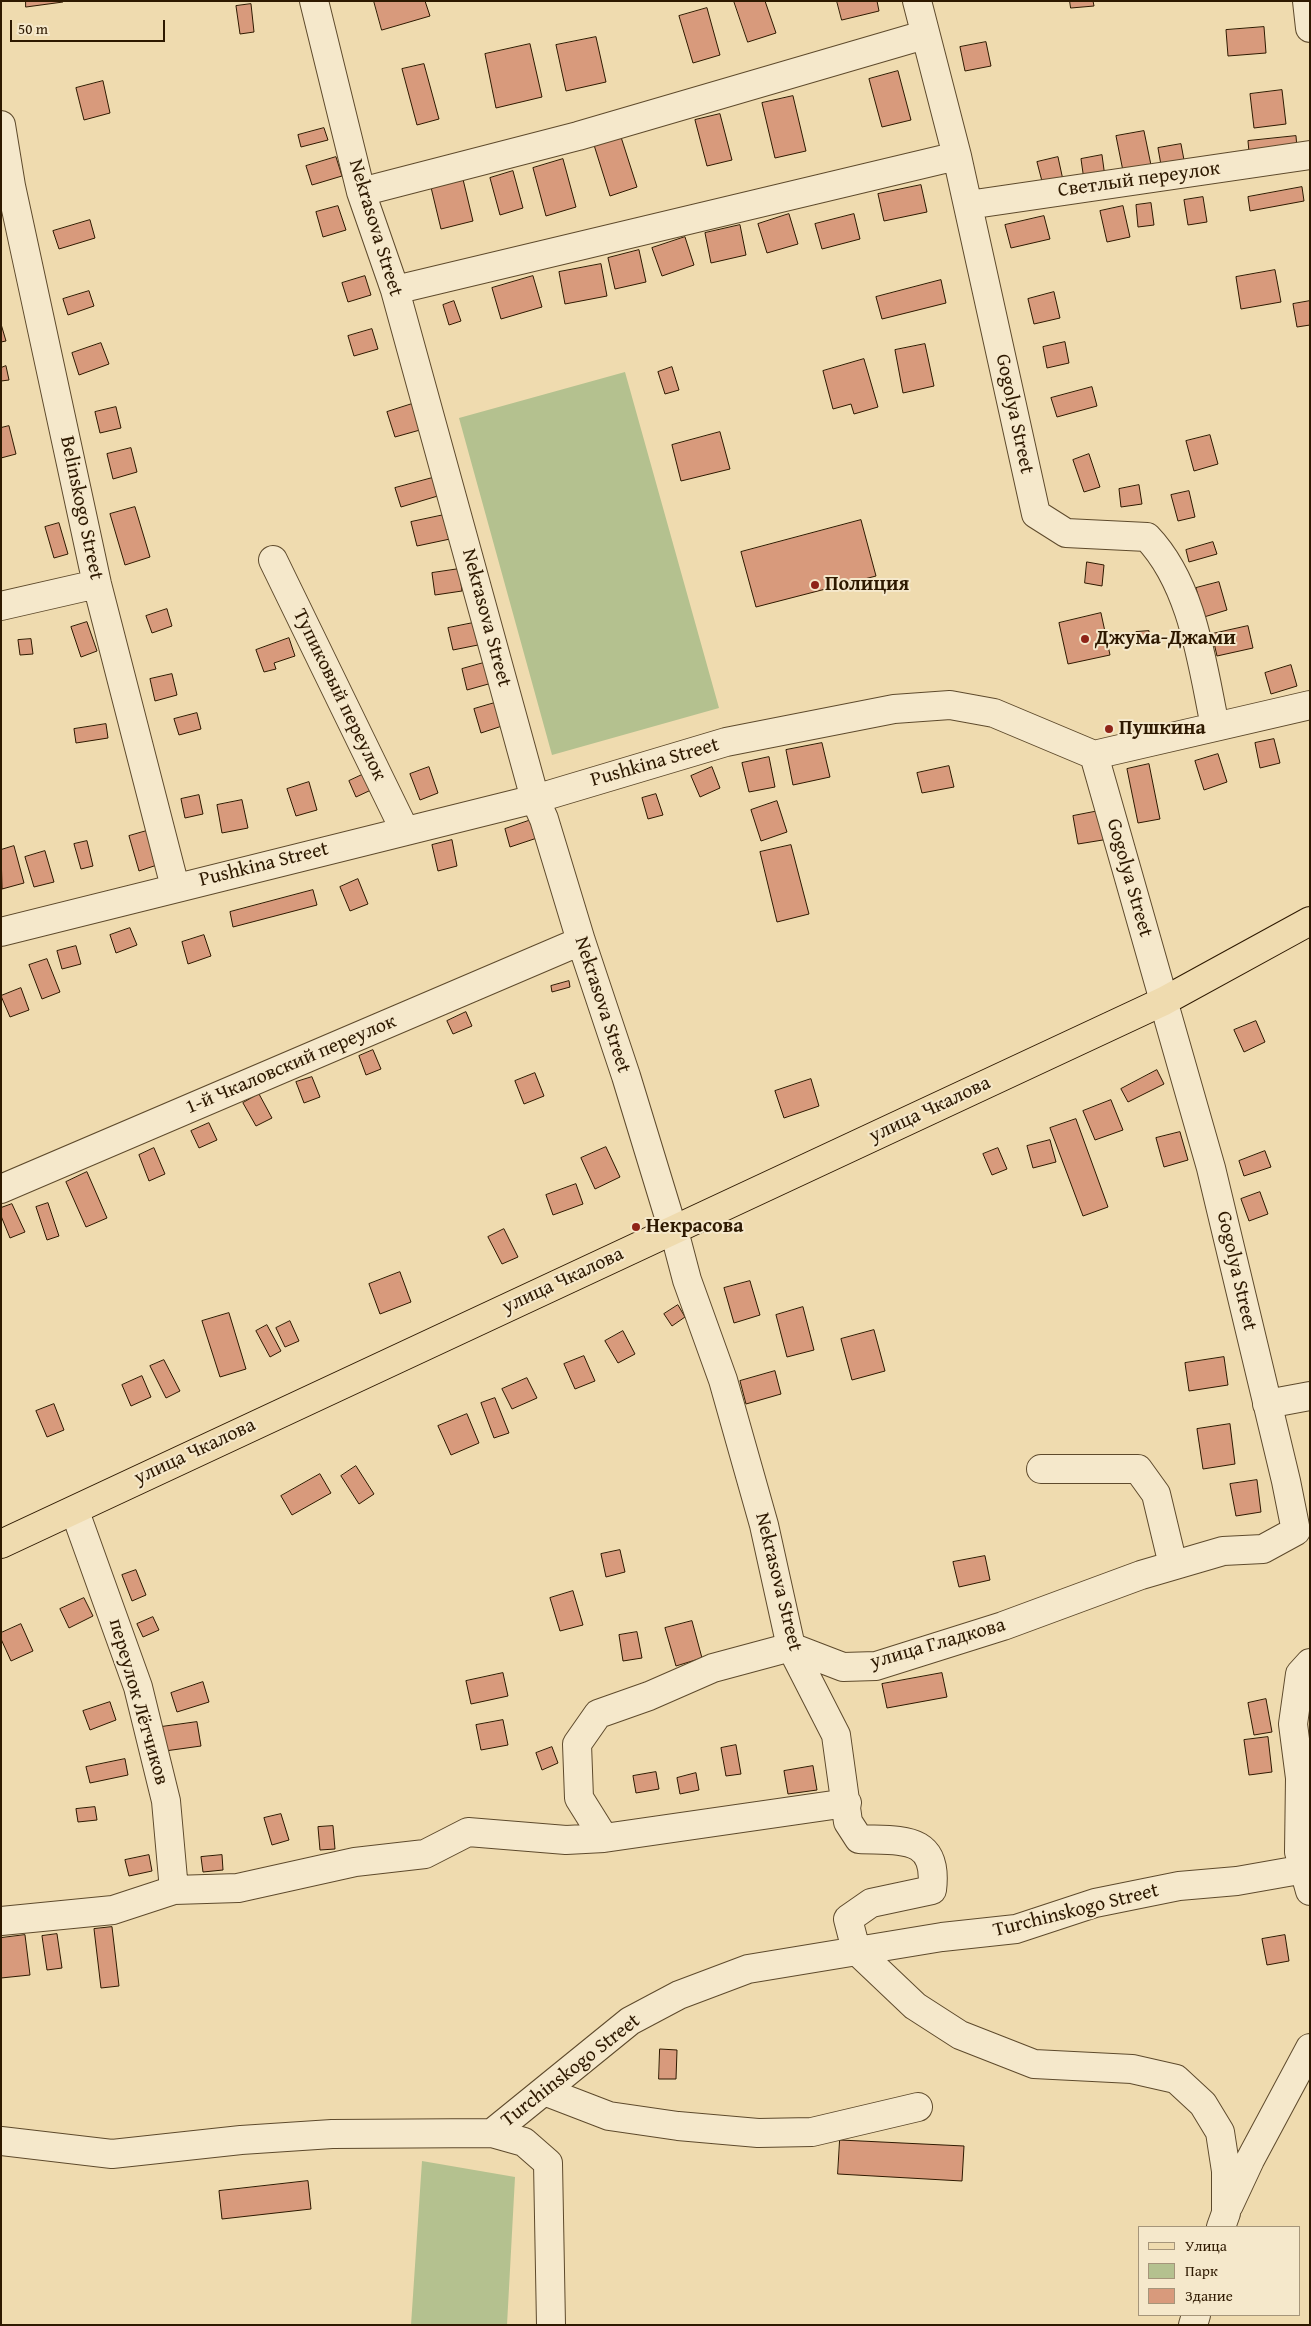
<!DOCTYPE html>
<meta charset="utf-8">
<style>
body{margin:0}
#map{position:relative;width:1311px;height:2326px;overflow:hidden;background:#efdbaf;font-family:"Gentium Book Plus",serif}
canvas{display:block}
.frame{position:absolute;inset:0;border:2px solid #2e1900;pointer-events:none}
.legend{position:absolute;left:1138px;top:2226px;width:162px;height:90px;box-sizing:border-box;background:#f5e8cb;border:1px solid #a5957a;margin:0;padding:6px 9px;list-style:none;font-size:15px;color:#2e1900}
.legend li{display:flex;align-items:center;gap:10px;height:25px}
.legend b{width:25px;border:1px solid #a5957a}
.scale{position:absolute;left:10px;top:20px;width:155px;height:22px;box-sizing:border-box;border:2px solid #2e1900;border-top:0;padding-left:6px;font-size:15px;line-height:18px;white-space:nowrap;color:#2e1900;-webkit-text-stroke:4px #f5e8cb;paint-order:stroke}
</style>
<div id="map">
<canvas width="1311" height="2326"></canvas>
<div class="frame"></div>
<ul class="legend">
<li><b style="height:6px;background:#efdbaf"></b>Улица</li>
<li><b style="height:14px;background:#b4c18f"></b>Парк</li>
<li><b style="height:14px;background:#d89a7c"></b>Здание</li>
</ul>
<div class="scale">50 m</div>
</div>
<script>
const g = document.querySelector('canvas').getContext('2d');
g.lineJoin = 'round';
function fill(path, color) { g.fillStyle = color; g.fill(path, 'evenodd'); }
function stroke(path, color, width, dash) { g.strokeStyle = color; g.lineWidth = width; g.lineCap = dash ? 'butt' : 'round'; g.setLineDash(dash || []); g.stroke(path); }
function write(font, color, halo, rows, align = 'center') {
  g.font = font + ' "Gentium Book Plus",serif'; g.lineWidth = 4; g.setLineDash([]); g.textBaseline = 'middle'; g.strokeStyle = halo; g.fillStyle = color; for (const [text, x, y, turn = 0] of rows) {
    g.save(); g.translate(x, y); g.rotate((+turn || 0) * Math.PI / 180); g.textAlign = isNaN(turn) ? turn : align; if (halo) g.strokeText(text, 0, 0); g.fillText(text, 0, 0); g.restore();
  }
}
fill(new Path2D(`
 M625,372L719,708L552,755L459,418Z
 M422,2161L515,2177L507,2325H411Z`), '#b4c18f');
const building = new Path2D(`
 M26,1H63V2L26,7Z
 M374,1H425L430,16L382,30Z
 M734,1H765L776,33L748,42Z
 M837,1H877L879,11L842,20Z
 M1070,1H1093L1094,6L1071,8Z
 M251,4L254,32L240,34L236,6Z
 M707,8L720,55L693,63L679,16Z
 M1264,27L1266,53L1228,56L1226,30Z
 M596,37L606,82L566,91L556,45Z
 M986,42L991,66L965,71L960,47Z
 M530,44L542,97L496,108L485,54Z
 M424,64L439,119L417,125L402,69Z
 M898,71L911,120L882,127L869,79Z
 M103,81L110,113L84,120L76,88Z
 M1282,90L1286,124L1254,128L1250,94Z
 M793,96L806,151L775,158L762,103Z
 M720,114L732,160L707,166L695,120Z
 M324,128L328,140L301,147L298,135Z
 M1144,131L1152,170L1124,176L1116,136Z
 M1296,136L1297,148L1249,152L1248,141Z
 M621,137L637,187L610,196L594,145Z
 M1181,144L1184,160L1161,165L1158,148Z
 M1102,155L1105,177L1084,180L1081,159Z
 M336,157L342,176L312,185L306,166Z
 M1058,157L1063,180L1043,185L1037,162Z
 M563,159L576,207L546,216L533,168Z
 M461,171L473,221L441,229L429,179Z
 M513,171L523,208L500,215L490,178Z
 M921,185L927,212L884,221L878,194Z
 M1302,187L1304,201L1250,211L1248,197Z
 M1203,197L1207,222L1188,225L1184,200Z
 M1151,203L1154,225L1138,227L1136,205Z
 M338,206L346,230L323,237L316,212Z
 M1123,206L1130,237L1107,242L1100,211Z
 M789,214L798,244L767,253L758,224Z
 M854,214L860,239L822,249L815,224Z
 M1044,216L1050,239L1011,248L1005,225Z
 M90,220L95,238L59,249L53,231Z
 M740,225L746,255L711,263L705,233Z
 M685,237L694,265L662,276L652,248Z
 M639,250L646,282L615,289L608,258Z
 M601,264L607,296L565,304L559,272Z
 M1275,270L1281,302L1241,309L1236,277Z
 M365,276L371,295L348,302L342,283Z
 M533,276L542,307L501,319L492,288Z
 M941,280L946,303L882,319L876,297Z
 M89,291L94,306L68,315L63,299Z
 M1054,292L1060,318L1034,324L1028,299Z
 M454,301L461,321L449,325L443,305Z
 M1310,301V325L1297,327L1293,304Z
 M1,324L6,341L1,342Z
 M372,329L378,349L354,356L348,336Z
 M1065,342L1069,363L1047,368L1043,347Z
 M101,343L109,364L79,375L72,353Z
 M925,344L934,386L903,393L895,350Z
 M864,359L878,407L854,414L851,404L833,409L823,371Z
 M6,366L9,380L1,381V368Z
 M672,367L679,390L665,394L658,372Z
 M1092,387L1097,406L1057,417L1051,398Z
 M412,404L420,430L395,437L387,412Z
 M116,407L121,428L100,433L95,412Z
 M9,426L16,454L1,458V428Z
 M720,432L730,469L681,481L672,445Z
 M1210,435L1218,464L1194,471L1186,441Z
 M131,448L137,472L113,479L107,454Z
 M1089,454L1100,487L1084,492L1073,460Z
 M436,477L441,495L401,507L395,488Z
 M1139,485L1142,504L1121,507L1119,489Z
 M1189,491L1195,517L1178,521L1171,495Z
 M135,507L150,557L125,565L110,514Z
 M444,515L450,539L417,546L411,522Z
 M861,520L876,576L756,607L741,552Z
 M59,523L68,554L54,558L45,527Z
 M1213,542L1217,554L1189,562L1186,550Z
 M1087,562L1104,565L1102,586L1085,583Z
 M459,569L462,591L435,595L432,573Z
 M1219,582L1227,610L1204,617L1196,588Z
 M167,609L172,626L152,633L146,616Z
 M1101,613L1110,655L1068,664L1059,623Z
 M87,622L97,651L81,657L71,627Z
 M478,622L483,644L453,650L448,628Z
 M1248,626L1253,648L1217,656L1212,634Z
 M1149,631L1150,643L1137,645L1136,632Z
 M289,638L295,656L274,663L276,669L264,672L256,650Z
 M31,639L33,654L20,655L18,640Z
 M487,662L492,683L467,690L462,669Z
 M1291,665L1297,686L1271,694L1265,673Z
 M172,674L177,695L155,701L150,679Z
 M498,702L505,725L481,733L474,709Z
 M197,713L201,729L179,735L174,719Z
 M106,724L108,738L76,743L74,729Z
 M1274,739L1280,763L1260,768L1255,743Z
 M822,743L830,777L793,785L786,750Z
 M1218,754L1227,782L1204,790L1195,761Z
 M769,757L775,787L749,792L742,763Z
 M1149,764L1160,819L1138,823L1127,769Z
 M949,766L954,787L922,793L917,773Z
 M429,767L438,793L420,800L410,774Z
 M712,767L720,788L700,797L691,776Z
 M364,774L371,790L356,797L349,781Z
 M309,782L317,810L296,816L287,789Z
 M656,794L663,815L648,819L642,798Z
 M199,795L203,814L185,818L181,799Z
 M242,800L248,828L222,833L217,805Z
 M777,801L787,832L761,841L751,810Z
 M1104,810L1109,839L1078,844L1073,816Z
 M534,819L540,837L510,847L505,829Z
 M150,830L160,864L139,871L129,836Z
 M452,840L457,866L438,871L432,845Z
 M87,841L93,866L81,869L74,844Z
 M791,845L809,914L777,922L760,852Z
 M14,846L24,883L2,889L1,850Z
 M45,851L54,882L34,887L25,857Z
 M358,879L368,904L350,911L340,887Z
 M313,890L317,905L233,927L230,912Z
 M130,928L137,945L116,953L110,935Z
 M204,935L211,956L188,964L182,942Z
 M76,946L81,964L62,969L57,951Z
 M47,959L60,992L42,999L29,965Z
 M569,981L570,987L552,992L551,986Z
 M21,988L29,1010L10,1017L1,996Z
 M466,1012L472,1026L453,1034L447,1021Z
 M1256,1021L1265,1042L1244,1052L1234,1030Z
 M373,1050L381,1069L366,1075L359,1056Z
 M1157,1070L1164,1084L1128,1102L1121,1089Z
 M535,1073L544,1096L524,1104L515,1081Z
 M312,1077L320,1097L304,1103L296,1082Z
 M811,1079L819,1106L784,1118L775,1091Z
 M259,1094L272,1118L256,1126L243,1103Z
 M1111,1100L1123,1130L1095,1140L1083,1111Z
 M1076,1119L1108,1207L1083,1216L1050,1128Z
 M209,1123L217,1140L199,1148L191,1131Z
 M1180,1132L1188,1160L1164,1167L1156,1138Z
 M1050,1140L1056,1162L1033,1168L1027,1146Z
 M606,1147L620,1177L595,1189L581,1158Z
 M154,1148L165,1174L149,1181L139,1155Z
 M998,1148L1007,1169L992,1175L983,1154Z
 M1265,1151L1271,1167L1244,1176L1239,1161Z
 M87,1172L107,1218L86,1227L66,1182Z
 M576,1184L583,1204L553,1215L546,1195Z
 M1260,1192L1268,1214L1249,1221L1241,1199Z
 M48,1203L59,1236L47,1240L36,1207Z
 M12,1204L25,1232L10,1238L1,1216V1208Z
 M504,1229L518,1257L502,1264L488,1237Z
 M400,1272L411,1302L380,1314L369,1284Z
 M750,1281L760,1315L734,1323L724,1288Z
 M678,1305L685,1317L672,1326L664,1314Z
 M803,1307L814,1350L787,1357L776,1315Z
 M229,1313L246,1369L220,1377L202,1321Z
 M290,1321L299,1341L285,1347L276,1328Z
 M267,1325L281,1351L270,1357L256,1331Z
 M874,1330L885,1371L852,1380L841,1339Z
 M623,1331L635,1354L618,1363L605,1341Z
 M584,1356L595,1381L575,1389L564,1364Z
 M1224,1357L1228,1385L1189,1391L1185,1363Z
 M164,1360L180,1391L166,1398L150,1366Z
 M775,1371L781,1394L746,1404L740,1381Z
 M142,1376L151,1397L131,1406L122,1385Z
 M527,1378L537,1398L512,1409L502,1389Z
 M495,1398L509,1433L494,1438L481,1403Z
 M54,1404L64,1430L47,1437L36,1411Z
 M467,1414L479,1443L451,1455L438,1426Z
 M1230,1424L1235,1464L1203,1469L1197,1429Z
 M356,1466L374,1494L359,1504L341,1476Z
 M320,1474L331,1493L292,1515L281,1496Z
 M1257,1480L1261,1512L1236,1516L1230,1484Z
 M620,1550L625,1572L606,1577L601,1554Z
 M985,1556L990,1580L959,1587L953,1562Z
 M136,1570L146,1595L132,1601L122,1575Z
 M573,1591L583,1625L560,1631L550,1598Z
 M84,1598L93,1616L69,1628L60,1609Z
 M153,1617L159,1630L143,1637L137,1624Z
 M692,1621L702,1658L676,1666L665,1628Z
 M21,1624L33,1651L11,1661L1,1639V1633Z
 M637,1632L642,1658L623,1661L619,1635Z
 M503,1673L508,1696L471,1704L466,1681Z
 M942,1673L947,1697L887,1708L882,1684Z
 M203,1682L209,1702L177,1712L171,1693Z
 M1266,1699L1272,1732L1254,1735L1248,1703Z
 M110,1702L116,1720L90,1730L83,1711Z
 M503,1720L508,1745L481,1750L476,1725Z
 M197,1722L201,1746L165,1751L161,1727Z
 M1268,1737L1272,1772L1249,1775L1244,1740Z
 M736,1745L741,1774L726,1776L721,1748Z
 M552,1747L558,1763L542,1770L536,1753Z
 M125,1759L128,1775L90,1783L86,1767Z
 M813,1766L817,1790L788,1794L784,1771Z
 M656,1772L659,1789L636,1793L633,1776Z
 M696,1773L699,1790L680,1794L677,1778Z
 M95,1807L97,1820L78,1822L76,1809Z
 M281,1814L289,1840L272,1845L264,1818Z
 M333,1826L335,1849L320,1850L318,1827Z
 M149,1855L152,1871L129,1876L125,1860Z
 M222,1855L223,1870L203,1872L201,1857Z
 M112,1927L119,1986L101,1988L94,1929Z
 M57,1934L62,1968L47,1970L42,1936Z
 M25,1935L30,1975L1,1978V1938Z
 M1285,1935L1289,1961L1267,1965L1262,1939Z
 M660,2049L677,2050L676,2079H659Z
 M840,2140L964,2146L962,2181L838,2174Z
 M308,2181L311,2209L222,2219L219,2191Z`);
fill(building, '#d89a7c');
stroke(building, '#2e1900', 1);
const minor = new Path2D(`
 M314,1L361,192L395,290L535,799L544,819L581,941L626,1076L673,1230
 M917,1L957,156L1036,514L1066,533L1147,537C1193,585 1202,664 1215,726
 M1307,1L1310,28
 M1,125L11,186L97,584L175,887
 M361,192L578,136L924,35
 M968,205L1310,155
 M395,290L957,156
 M273,560L405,831
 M1,606L97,584
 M1094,755L1164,1001
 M1,932L535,799L726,742L894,709L950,705L994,713L1094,755L1310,705
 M1,1189L581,941
 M677,1242L687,1280L723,1380L764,1525L791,1647L836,1735L848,1822L859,1839C900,1841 939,1834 932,1890L871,1903L848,1919L856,1950L915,2006L960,2035L1034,2064L1132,2069L1176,2079L1203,2104L1220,2132L1226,2171V2213L1221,2227
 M1267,1404L1310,1396
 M1041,1469H1138L1156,1494L1173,1565
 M78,1520L138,1687L166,1801L174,1890
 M1310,1663L1300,1674L1293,1724L1300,1778L1299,1852L1310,1891
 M604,1838L579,1798L577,1744L598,1714L649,1696L713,1668L791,1647L843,1667L876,1666L1003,1626L1141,1575L1223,1551L1263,1549L1296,1531L1286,1481L1211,1168L1167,1014
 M1,1921L113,1910L174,1890L238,1888L355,1862L425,1854L468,1832L566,1840L604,1838L847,1803
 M544,2091L609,2116L678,2126L758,2133L812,2132L918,2107
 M492,2133L524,2142L548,2163L551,2325
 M1,2141L112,2154L241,2140L332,2134L492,2133L630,2021L679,1995L748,1969L942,1937L1016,1929L1095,1903L1179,1886L1237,1881L1305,1869
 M1229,2205L1250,2160L1310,2048
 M1193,2325L1196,2315`);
const major = new Path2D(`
 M1,1544L1164,1001L1310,921`);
stroke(minor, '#5e4a2c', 30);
stroke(major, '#2e1900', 30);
stroke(minor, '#f5e8cb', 28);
stroke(major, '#efdbaf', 28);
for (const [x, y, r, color] of [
 [815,585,5,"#8f2418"],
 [1085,639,5,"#8f2418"],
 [1109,729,5,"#8f2418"],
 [636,1227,5,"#8f2418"]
]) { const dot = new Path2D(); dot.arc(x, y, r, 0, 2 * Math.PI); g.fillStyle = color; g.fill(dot); stroke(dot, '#f5e8cb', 2); }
write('20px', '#2e1900', '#f5e8cb', [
 ["Светлый переулок",1139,180,-8],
 ["Nekrasova Street",375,228,73],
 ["Gogolya Street",1014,414,78],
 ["Belinskogo Street",81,508,78],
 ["Nekrasova Street",486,618,75],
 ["Тупиковый переулок",339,695,64],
 ["Pushkina Street",655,763,-16],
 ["Pushkina Street",264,865,-14],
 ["Gogolya Street",1129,878,74],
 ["Nekrasova Street",602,1005,72],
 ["1-й Чкаловский переулок",291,1065,-23],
 ["улица Чкалова",930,1110,-25],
 ["Gogolya Street",1236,1271,77],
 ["улица Чкалова",563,1281,-25],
 ["улица Чкалова",195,1452,-25],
 ["Nekrasova Street",778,1582,76],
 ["улица Гладкова",938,1644,-16],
 ["переулок Лётчиков",138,1702,74],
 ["Turchinskogo Street",1076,1911,-14],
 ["Turchinskogo Street",571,2071,-38]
]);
write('bold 20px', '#2e1900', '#f5e8cb', [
 ["Полиция",825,585],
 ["Джума-Джами",1095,639],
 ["Пушкина",1119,729],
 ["Некрасова",646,1227]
], 'left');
</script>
